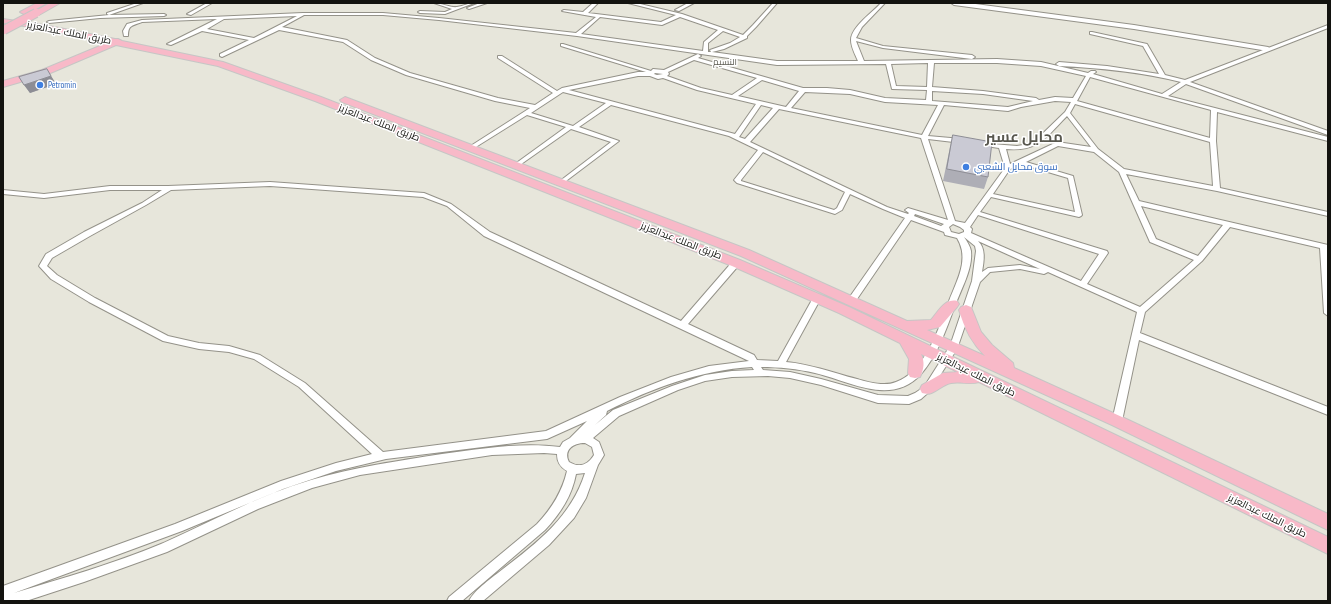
<!DOCTYPE html>
<meta charset="utf-8">
<style>
body{margin:0}
#map{position:relative;width:1331px;height:604px;overflow:hidden;background:#e7e6db;font-family:"PT Sans Narrow",sans-serif}
canvas{display:block}
.frame{position:absolute;inset:0;border:4px solid #13130f;pointer-events:none}
</style>
<div id="map">
<canvas width="1331" height="604"></canvas>
<div class="frame"></div>
</div>
<script>
const g = document.querySelector('canvas').getContext('2d');
g.lineJoin = 'round';
function stroke(path, color, width, dash) { g.strokeStyle = color; g.lineWidth = width; g.lineCap = dash ? 'butt' : 'round'; g.setLineDash(dash || []); g.stroke(path); }
function fill(path, color) { g.fillStyle = color; g.fill(path, 'evenodd'); }
function write(font, color, halo, rows, align = 'center') {
  g.font = font + ' "PT Sans Narrow",Cairo,sans-serif'; g.lineWidth = 3; g.setLineDash([]); g.textBaseline = 'middle'; g.strokeStyle = halo; g.fillStyle = color; for (const [text, x, y, turn = 0] of rows) {
    g.save(); g.translate(x, y); g.rotate((+turn || 0) * Math.PI / 180); g.textAlign = isNaN(turn) ? turn : align; if (halo) g.strokeText(text, 0, 0); g.fillText(text, 0, 0); g.restore();
  }
}
const minor = new Path2D(`
 M137,3H143L109,15L164,14L166,15L164,16L100,18L49,23L47,22L49,21L109,15L107,14V13Z
 M207,3H212L191,15L187,14Z
 M434,3C441,3 451,8 457,7C464,6 468,3 474,3L445,14L420,13L418,12L420,11L445,12L452,9Z
 M480,3H487L469,9L467,8Z
 M593,3H598L588,13L661,22L676,15L628,3H636L682,14L743,35L753,25L773,3H777L756,27L747,36V38L724,49L712,52L777,61H858C855,54 851,47 851,40C851,27 873,12 881,3H885L862,27L856,38L883,46L972,55L975,57L972,59L883,48L856,41L864,61L997,59L1041,62L1088,73L1091,71H1095L1096,72L1093,74L1162,94L1181,82C1141,72 1100,68 1059,66L1056,64L1059,62L1107,66L1159,74L1143,46L1090,34V32H1092L1147,44L1165,75L1185,80L1328,25V28L1190,82L1328,131V135L1186,84L1168,96L1328,137V141L1217,112L1216,141L1220,188L1328,212V216L1217,191L1126,174L1139,201L1328,245V316L1324,313L1320,248L1230,227L1202,261L1145,312L1140,333L1328,407V415L1139,340L1122,421L1120,424L1117,425L1114,424L1112,421L1137,312L1048,272L1044,274L1020,269L990,272L980,282L957,349L930,391L921,399L909,404L878,403L821,385L790,378L768,376L732,377L705,381L678,390L619,416L593,438L599,442L604,455L598,465L586,498L574,518L549,545L483,601H469C474,590 493,577 503,569C538,542 571,517 585,473L576,474C572,496 560,514 545,530L462,601H447L449,597L537,524C552,508 562,492 567,471C560,467 557,462 557,454L544,453L492,455L360,475L312,488L258,509L167,552L84,582L26,601H3V586L175,524L281,481L336,463L372,454L299,387L254,359L229,352L199,349L163,341L89,302L51,279L39,266L46,254L84,232L142,203L162,190H110L44,198L3,194V190L44,194L110,186H168L270,182L424,193L451,204L490,232L681,321L733,261H739L740,263L739,265L688,324L754,355L757,360L778,361L813,298L817,295L821,298L786,362C811,364 833,373 857,379C868,382 884,387 896,382C925,372 939,328 949,301C957,280 970,259 957,238L945,235L944,232L911,220L855,302H849L848,300L849,298L905,218L883,209L850,194L842,210L835,214L737,183L734,180L758,150L729,136L611,105L579,127L619,141L562,184L559,182L560,181L611,142L571,129L517,167L515,166V164L566,127L527,115L471,150L469,149V147L530,108L495,101L406,75L371,60L343,42L279,30L222,57L220,56V54L249,40L202,31L171,45L167,44L217,19L142,22C132,26 128,25 128,36H124L123,31L127,24L142,20L303,13H383L439,18L576,33L596,17L562,11L564,10L583,12ZM304,15H383L439,20L577,36L777,65L886,64L892,89L927,90L926,100L885,98L850,90L827,88H803L698,58L701,56L698,54L664,70L653,69L651,71L563,44H561V46L646,72H638L562,88L557,91L502,56H498V58L553,93L535,105L498,98L410,73L375,58L347,40L282,27ZM297,16L254,38L207,29L224,19ZM600,17L662,25L680,17L718,30L704,42L703,51L581,34ZM723,31L740,37L730,43L710,50L711,52H708V43ZM694,60L757,78L732,95L701,88L667,76L669,74L668,72ZM928,63L927,87L896,86L891,64ZM934,63H997L1041,66L1086,76L1073,98L1055,97L1039,100L1036,98L983,91L932,87ZM655,73L663,74L657,75L654,74ZM638,76H650L658,79L663,78L697,90L756,104L735,134L569,90ZM1090,77L1211,110L1210,138L1077,101ZM762,80L799,91L786,107L738,96ZM932,91L983,94L1033,101L1008,107L932,101ZM563,92L606,103L573,126L531,113ZM805,92L850,94L885,102L938,105L922,135L791,108ZM1055,101L1071,102L1065,112L1035,141L1029,144L1017,146L979,143V145L999,148L1005,168L965,223L955,221L928,139L962,143L965,141L962,139L928,136L944,105L1008,111L1021,107ZM1075,104L1210,142L1213,186L1124,169L1098,149L1070,113ZM761,105L773,108L745,139L739,137ZM779,109L921,138L948,220L908,208L905,210L909,213L908,214L887,207L750,142ZM1067,116L1091,147L1057,142L1010,164L1006,149C1039,152 1046,137 1067,116ZM1058,146L1094,152L1119,172L1150,242L1194,260L1140,307L1087,284L1108,253L1107,251L980,212L991,197L1079,217L1081,216L1082,215L1073,176L1026,162ZM763,152L845,192L837,208L834,210L741,181V180ZM1021,164L1068,178L1075,212L993,194L1010,169ZM270,186L423,197L447,206L484,236L749,361L709,366L671,377L620,397L546,431L383,452L305,383L260,355L229,346L199,343L168,336L95,298L57,275L47,266L52,258L90,236L146,205L171,190ZM1141,206L1223,225L1198,256L1156,239ZM915,214L944,224L941,226L914,216ZM978,215L1099,254L1081,281L971,233L972,229L970,227ZM953,224L960,227L964,230V232L959,234L951,232L949,227ZM964,237L975,246L976,251L972,281L950,346L924,387L915,393L908,396L878,395L821,379L790,372L763,370L761,367C779,367 798,369 815,373C850,381 891,407 921,374C938,355 946,329 955,306C961,289 973,269 971,251C970,246 967,241 964,237ZM978,241L1040,269L1020,265L988,268L982,272C984,261 986,248 978,241ZM752,367L754,370L732,371L705,375L672,386L613,410L595,425L606,415L607,411C652,388 701,370 752,367ZM587,421L570,438L563,442L560,447C520,442 481,449 442,454C398,461 354,467 311,480C259,495 211,522 161,544C113,564 63,578 14,593L182,531L283,489L336,471L386,459L547,439ZM585,443L592,447L594,455C588,465 579,468 569,462C563,450 573,443 585,443Z
 M688,3H694L679,11L675,10Z`);
const tertiary = new Path2D(`
 M951,3H968L1134,25L1268,47L1271,49L1268,51L1134,29L954,5Z`);
const primary = new Path2D(`
 M37,3H47L27,14H24L20,12Z
 M50,3H60L39,15H33L32,13Z
 M3,19L44,25L115,39H118L122,41L223,62L321,97L740,260L849,307L1328,537V554L979,382C970,385 960,381 951,383C940,385 934,397 922,393L920,389L922,385L943,373L958,372L921,354C925,362 924,369 920,377L915,378L910,377L908,373L909,359L900,343L839,313L732,266L315,101L218,66L116,45L48,74L3,87V81L42,70L107,43L44,29L3,23Z
 M345,97L749,250L907,321L931,320C938,312 945,298 957,301L959,304L957,307L940,327L927,330L985,356C972,343 964,328 959,310L961,307L966,305L971,307L981,332L992,345L1013,363L1014,368L1122,417L1328,514V530L1112,425L741,256L342,102L340,100Z`);
stroke(minor, '#949289', 2);
stroke(tertiary, '#949289', 2);
stroke(primary, '#c6c6c5', 2);
fill(minor, '#fff');
fill(tertiary, '#fff');
fill(primary, '#f8b9c8');
const primaryBridge = new Path2D(`
 M4,30L36,13`);
stroke(primaryBridge, '#c6c6c5', 10, []);
stroke(primaryBridge, '#f8b9c8', 8);
fill(new Path2D(`
 M47,69L56,84L30,93L19,77Z
 M953,135L988,177L984,189L943,181L950,147Z`), '#aeaeb6');
fill(new Path2D(`
 M51,76L56,84L30,93L24,85Z`), '#8d8d94');
const building = new Path2D(`
 M47,69L51,76L24,85L19,77Z
 M953,135L992,142L988,177L947,169Z`);
fill(building, '#cacad4');
stroke(building, '#8d8d94', 1);
for (const [x, y, r, color] of [
 [40,85,4,"#3f7fe0"],
 [966,167,4,"#3f7fe0"]
]) { const dot = new Path2D(); dot.arc(x, y, r, 0, 2 * Math.PI); g.fillStyle = color; g.fill(dot); stroke(dot, '#fff', 1.5); }
write('9px', '#59584f', '#fff', [
 ["النسيم",725,62]
]);
write('9px', '#366cbe', '#fff', [
 ["Petromin",48,85]
], 'left');
write('10px', '#13130f', '#fff', [
 ["طريق الملك عبدالعزيز",69,33,11],
 ["طريق الملك عبدالعزيز",379,123,21],
 ["طريق الملك عبدالعزيز",681,241,21],
 ["طريق الملك عبدالعزيز",976,375,26],
 ["طريق الملك عبدالعزيز",1267,516,26]
]);
write('10px', '#366cbe', '#fff', [
 ["سوق محايل الشعبي",974,167]
], 'left');
write('bold 15px', '#59584f', '#fff', [
 ["محايل عسير",1024,138]
]);
</script>
